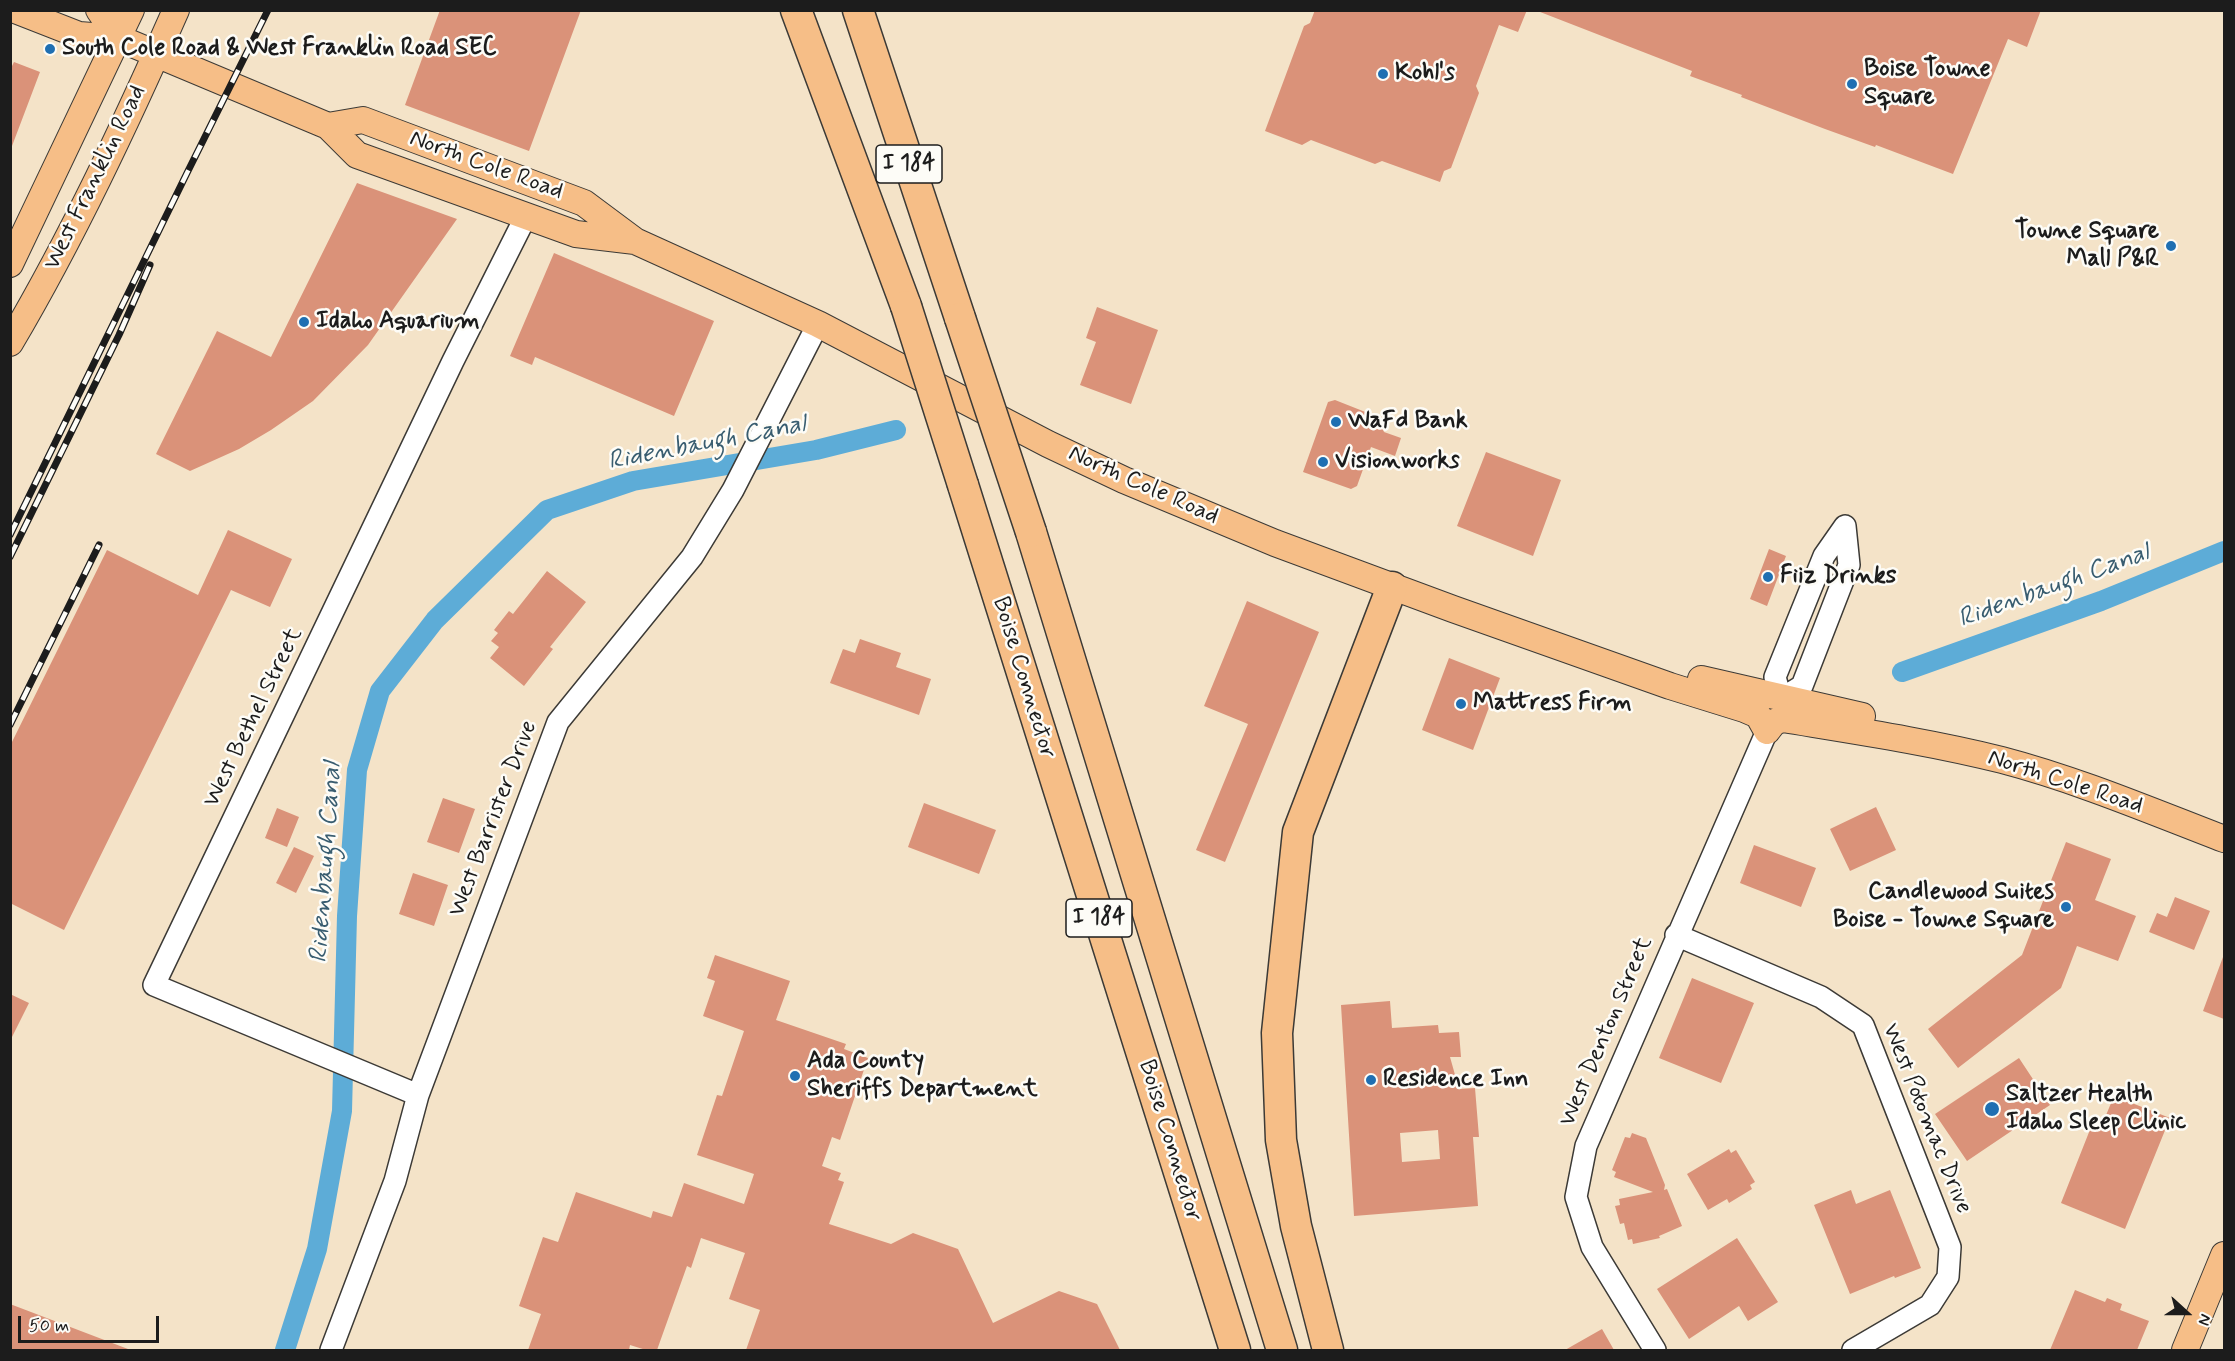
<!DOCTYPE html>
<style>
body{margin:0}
#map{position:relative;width:2235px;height:1361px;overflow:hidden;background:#f4e3c8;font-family:Mynerve,sans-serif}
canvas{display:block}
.frame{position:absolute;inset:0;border:12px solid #1c1c1c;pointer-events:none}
.north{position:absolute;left:2157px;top:1283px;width:60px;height:60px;-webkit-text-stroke:4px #fdfcf7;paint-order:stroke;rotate:111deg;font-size:16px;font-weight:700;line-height:24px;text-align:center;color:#1c1c1c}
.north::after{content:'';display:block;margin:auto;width:21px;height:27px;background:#1c1c1c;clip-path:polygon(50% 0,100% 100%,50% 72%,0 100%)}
.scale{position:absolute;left:18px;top:1316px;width:141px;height:27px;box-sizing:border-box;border:3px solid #1c1c1c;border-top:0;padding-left:8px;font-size:18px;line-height:21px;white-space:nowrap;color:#1c1c1c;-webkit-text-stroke:4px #fdfcf7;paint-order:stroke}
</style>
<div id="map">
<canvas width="2235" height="1361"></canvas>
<div class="frame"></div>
<div class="north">N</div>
<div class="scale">50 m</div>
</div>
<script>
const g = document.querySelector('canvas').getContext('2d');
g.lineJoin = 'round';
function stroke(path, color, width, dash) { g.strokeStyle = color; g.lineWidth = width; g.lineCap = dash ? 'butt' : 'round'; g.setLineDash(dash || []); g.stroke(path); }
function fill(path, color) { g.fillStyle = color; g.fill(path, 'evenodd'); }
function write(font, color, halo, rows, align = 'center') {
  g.font = font + ' Mynerve,sans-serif'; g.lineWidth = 5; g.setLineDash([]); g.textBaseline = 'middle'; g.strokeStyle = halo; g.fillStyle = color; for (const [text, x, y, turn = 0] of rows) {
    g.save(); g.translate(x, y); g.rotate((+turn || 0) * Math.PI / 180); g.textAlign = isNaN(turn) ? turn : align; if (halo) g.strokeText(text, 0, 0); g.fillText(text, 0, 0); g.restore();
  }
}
stroke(new Path2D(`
 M1902,672L2101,601L2224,551
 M285,1350L317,1249L342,1111L347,916L357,770L380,691L435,620L547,510L633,481L816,450L896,430`), '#5dacd7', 20);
fill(new Path2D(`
 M440,10H581L529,151L405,105Z
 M1315,10H1527L1518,32L1499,25L1476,86L1479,93L1451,168L1444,171L1440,182L1382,161L1375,164L1311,140L1302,145L1265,131L1304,26L1310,23Z
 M1535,10H2041L2027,47L2008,39L1953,174L1876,145L1875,147L1825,129L1741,97L1742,95L1690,76L1692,71Z
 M14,62L40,72L12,146L10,70Z
 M357,183L457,219L368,345L313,401L271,430L239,449L190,471L156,454L217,331L271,357Z
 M554,253L714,321L674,416L535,357L532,365L510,356Z
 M1097,307L1158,330L1131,404L1080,385L1096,342L1086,338Z
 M1335,400L1378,417L1384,432L1401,438L1395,456L1371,447L1357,486L1351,489L1303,472L1328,402Z
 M1486,452L1561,480L1533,556L1457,526Z
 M228,530L292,559L270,607L231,590L64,930L10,903V746L107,550L198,595Z
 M1769,549L1786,556L1767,606L1750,599Z
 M547,571L586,602L550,647L553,649L524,686L490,658L499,647L491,641L498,633L494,630L509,611L513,614Z
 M1247,601L1319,632L1225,862L1196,850L1248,724L1204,706Z
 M860,639L901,653L896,667L931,679L919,715L830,683L843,649L855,653Z
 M1449,658L1500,678L1473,750L1422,730Z
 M443,798L475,809L459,853L427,842Z
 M924,803L996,830L979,874L908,847Z
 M1876,807L1896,850L1850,871L1830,829Z
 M277,808L299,817L287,847L265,838Z
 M2066,842L2111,859L2095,900L2136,916L2118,961L2077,946L2061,988L1958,1068L1928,1029L2022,955Z
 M1754,845L1816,868L1801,907L1740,883Z
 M294,847L314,856L296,893L276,883Z
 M413,873L448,885L434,926L399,914Z
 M2175,897L2210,911L2194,950L2149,932L2157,913L2167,917Z
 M715,955L790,981L776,1020L846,1044L844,1049L868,1058L840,1140L832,1137L822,1166L841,1173L838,1180L844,1182L829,1224L891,1244L913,1233L958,1249L993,1323L1059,1291L1097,1304L1120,1350H746L760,1310L729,1299L745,1253L701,1238L691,1268L687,1266L657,1350H646L630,1345L629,1350H528L541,1314L519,1306L543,1237L558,1242L576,1192L651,1218L653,1211L672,1217L684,1183L744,1204L754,1174L697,1155L717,1095L722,1096L744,1031L703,1016L715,981L707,978Z
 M2223,957L2224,958V1019L2203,1011Z
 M1692,978L1754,1003L1721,1083L1659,1058Z
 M10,994L29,1003L10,1041Z
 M1390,1001L1392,1028L1438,1025L1439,1033L1459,1032L1461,1057H1450L1459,1089L1475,1088L1479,1137H1473L1478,1206L1354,1216L1341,1005ZM1438,1130L1440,1159L1402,1162L1400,1133Z
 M2019,1058L2050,1105L1967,1161L1935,1114Z
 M2114,1096L2170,1118L2125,1229L2061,1203L2095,1117L2104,1120Z
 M1632,1133L1646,1138L1665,1185L1664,1190L1667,1189L1682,1226L1659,1236L1660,1238L1633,1244L1632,1239L1628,1240L1624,1223L1620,1224L1615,1206L1620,1205L1619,1199L1653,1192L1614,1177L1616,1172L1612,1170L1625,1137L1630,1138Z
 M1729,1149L1731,1153L1736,1150L1755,1182L1750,1185L1752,1189L1729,1203L1727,1199L1708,1210L1687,1174Z
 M1851,1190L1856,1204L1890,1190L1921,1268L1895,1278L1894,1276L1850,1294L1814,1205Z
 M1737,1238L1778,1302L1748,1321L1739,1306L1689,1339L1657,1289Z
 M2075,1290L2105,1302L2107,1298L2122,1304L2120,1310L2149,1321L2137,1350H2050Z
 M10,1304L128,1349V1350H10Z
 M1602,1329L1614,1350H1565Z`), '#da9279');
const minor = new Path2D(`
 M1845,526L1849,565L1802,686L1781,699L1775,677L1824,556Z
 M1676,935L1821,997L1863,1025L1950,1247L1948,1277L1930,1305L1853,1350
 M418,1095L154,985L453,361L526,216
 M331,1350L395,1181L418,1095L558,722L692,557L733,490L818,324
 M1655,1350L1592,1247L1576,1197L1586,1146L1767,731`);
const major = new Path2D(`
 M15,10L79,35L118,38L328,126L357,155L576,234L635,241
 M99,10L118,38
 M328,126L363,120L584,203L635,241L818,324L1048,444L1124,480L1275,543L1453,609L1670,686L1744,709L1758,715L1767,731
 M10,264L131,10
 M10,343C73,236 126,123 176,10
 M1701,679L1862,716
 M1767,731L1774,722L1783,719C1856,731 1930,742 2002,760C2078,780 2151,811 2224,839
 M2185,1350L2224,1255`);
const highway = new Path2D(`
 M796,10L906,306
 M858,10L960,318
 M963,485L1235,1350
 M1031,532L1282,1350
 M1328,1350L1296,1226L1281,1140L1277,1033L1298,832L1392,587`);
stroke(minor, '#3c3a36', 24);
stroke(major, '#3c3a36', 28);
stroke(highway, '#3c3a36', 33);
stroke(minor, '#fff', 21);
stroke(major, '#f6be87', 26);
stroke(highway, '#f6be87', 30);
const rail = new Path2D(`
 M10,535L187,173L268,10
 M10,557L119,335L150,265
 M10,725L99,545`);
stroke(rail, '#1c1c1c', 7);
stroke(rail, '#fdfcf7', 4.5, [14]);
const highwayBridge = new Path2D(`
 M906,306L963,485
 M960,318L1031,532`);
stroke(highwayBridge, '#3c3a36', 33, []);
stroke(highwayBridge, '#f6be87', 30);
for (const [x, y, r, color] of [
 [50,49,6,"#1f6fb2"],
 [1383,74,6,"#1f6fb2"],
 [1852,84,6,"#1f6fb2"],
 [2171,246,6,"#1f6fb2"],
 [304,322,6,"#1f6fb2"],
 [1336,422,6,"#1f6fb2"],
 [1323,462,6,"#1f6fb2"],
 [1768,577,6,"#1f6fb2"],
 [1461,704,6,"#1f6fb2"],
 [2066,907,6,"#1f6fb2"],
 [795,1076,6,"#1f6fb2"],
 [1371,1080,6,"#1f6fb2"],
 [1992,1109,8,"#1f6fb2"]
]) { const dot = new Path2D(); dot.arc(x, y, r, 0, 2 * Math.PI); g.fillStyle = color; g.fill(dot); stroke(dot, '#fdfcf7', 2); }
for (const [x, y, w] of [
 [909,164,66],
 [1099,918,66]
]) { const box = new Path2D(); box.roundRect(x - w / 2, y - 19, w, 38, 4.5); g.fillStyle = '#fdfcf7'; g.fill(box); stroke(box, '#1c1c1c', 1.5); }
write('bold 22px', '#1c1c1c', null, [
 ["I 184",909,164],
 ["I 184",1099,918]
]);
write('bold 24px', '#1c1c1c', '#fdfcf7', [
 ["South Cole Road & West Franklin Road SEC",62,49],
 ["Boise Towne",1864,70],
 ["Square",1864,98],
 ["Kohl's",1395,74],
 ["Towne Square",2159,232,"right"],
 ["Mall P&R",2159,260,"right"],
 ["Idaho Aquarium",316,322],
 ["WaFd Bank",1348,422],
 ["Visionworks",1335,462],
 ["Fiiz Drinks",1780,577],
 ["Mattress Firm",1473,704],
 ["Candlewood Suites",2054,893,"right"],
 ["Boise - Towne Square",2054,921,"right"],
 ["Ada County",807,1062],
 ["Sheriffs Department",807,1090],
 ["Residence Inn",1383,1080],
 ["Saltzer Health",2006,1095],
 ["Idaho Sleep Clinic",2006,1123]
], 'left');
write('24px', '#1c1c1c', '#fdfcf7', [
 ["North Cole Road",486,166,20],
 ["West Franklin Road",96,178,-64],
 ["North Cole Road",1143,486,24],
 ["Boise Connector",1023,678,73],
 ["West Bethel Street",254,718,-64],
 ["North Cole Road",2065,783,18],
 ["West Barrister Drive",494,819,-69],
 ["West Denton Street",1607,1032,-67],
 ["West Potomac Drive",1926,1119,68],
 ["Boise Connector",1169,1141,73]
]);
write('italic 26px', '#395d70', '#fdfcf7', [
 ["Ridenbaugh Canal",707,444,-11],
 ["Ridenbaugh Canal",2054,587,-20],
 ["Ridenbaugh Canal",327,863,-86]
]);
</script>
